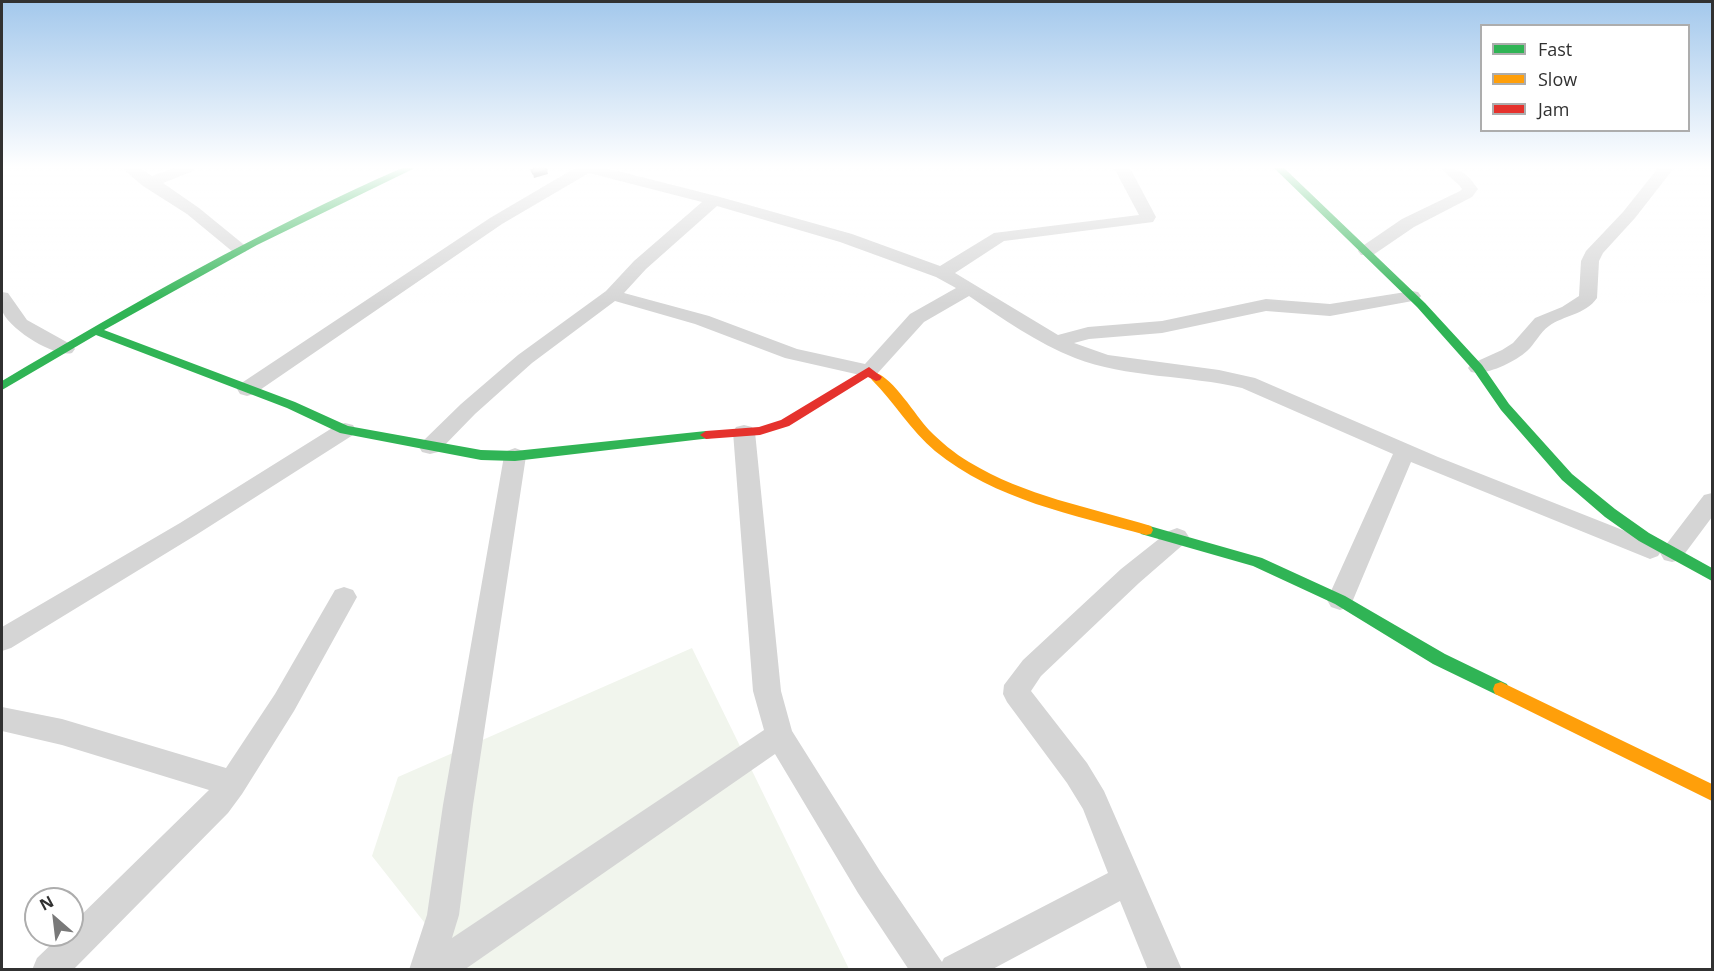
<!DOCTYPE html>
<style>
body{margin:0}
#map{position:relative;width:1714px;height:971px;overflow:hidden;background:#fff;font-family:"Open Sans",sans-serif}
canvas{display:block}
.frame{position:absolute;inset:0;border:3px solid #313131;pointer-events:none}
.legend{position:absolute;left:1480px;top:24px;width:210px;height:108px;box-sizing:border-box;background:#fff;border:2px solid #adadad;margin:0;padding:8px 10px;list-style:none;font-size:18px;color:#313131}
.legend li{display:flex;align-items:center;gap:12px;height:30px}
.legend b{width:30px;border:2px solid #adadad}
.north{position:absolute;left:24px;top:887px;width:60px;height:60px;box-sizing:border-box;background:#fff;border:2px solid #adadad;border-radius:50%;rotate:332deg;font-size:16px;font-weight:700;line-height:24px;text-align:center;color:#313131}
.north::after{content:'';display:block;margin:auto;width:21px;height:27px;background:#797979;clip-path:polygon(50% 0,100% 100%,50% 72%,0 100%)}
</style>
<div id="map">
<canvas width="1714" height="971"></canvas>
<div class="frame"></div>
<ul class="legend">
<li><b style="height:8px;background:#30b455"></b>Fast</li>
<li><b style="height:8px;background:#ff9f0a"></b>Slow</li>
<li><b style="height:8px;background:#e5322d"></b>Jam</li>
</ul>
<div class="north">N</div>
</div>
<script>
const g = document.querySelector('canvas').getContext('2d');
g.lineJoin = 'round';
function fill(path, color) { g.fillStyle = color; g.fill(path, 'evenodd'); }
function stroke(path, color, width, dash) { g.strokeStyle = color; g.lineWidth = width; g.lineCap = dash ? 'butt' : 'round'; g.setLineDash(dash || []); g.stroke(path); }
fill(new Path2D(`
 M692,648L849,969H461L372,856L398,777Z`), '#f1f5ed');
fill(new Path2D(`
 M122,168H140L152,176L174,168H196L193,171L163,183L199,208L248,248L245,252H233L187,214L143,186Z
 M575,168H606L720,197L852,234L940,266L994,233L1139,215L1114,168H1130L1156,217L1153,222L1004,241L955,273L1058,335L1088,327L1162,321L1266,299L1330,304L1412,291L1418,292L1421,296L1418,300L1330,316L1266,311L1162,333L1089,339L1074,343L1108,355L1219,370L1255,378L1438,457L1658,544L1662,550L1704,495L1712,493V517L1680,560L1672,562L1664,560L1660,553L1658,556L1650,559L1411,462L1353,600L1349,607L1340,610L1331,607L1327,600L1393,454L1242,388C1188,375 1126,378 1075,358C1037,343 1003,319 969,296L924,322L876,375L869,377L785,358L695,324L615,301L532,363L475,414L438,452L430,454L422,452L419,447L422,442L461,404L518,355L606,291L634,261L702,202L589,173L502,224L254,394L247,396L240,394L237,389L240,384L490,218ZM717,206L840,242L936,277L956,288L910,314L865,364L797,349L709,316L624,293L646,269Z
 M1440,168C1461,168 1466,172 1478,189L1472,197L1414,227L1373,255H1361L1358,251L1361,247L1402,219L1460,191L1462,189L1459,185Z
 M1658,168H1674L1635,218L1603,253L1599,261L1597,298C1585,315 1564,315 1549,326C1540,332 1535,344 1527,351C1515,362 1486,376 1471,372L1468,368L1471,364L1502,350L1513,343L1535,318L1562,307L1579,296L1581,261L1586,251L1623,212Z
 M2,292L8,293L27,320L72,345L75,349L72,353C55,358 7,328 2,310C0,305 1,296 2,292Z
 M345,423L353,425L356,430L353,435L196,535L11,648L2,651V627L180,523L337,425Z
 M744,425L752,427L755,432L781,691L792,731L880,871L942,962L944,958L1108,873L1083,809L1067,783L1007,702L1003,694L1004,685L1023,660L1121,569L1169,531L1177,528L1185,531L1189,537L1185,543L1139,583L1041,676L1031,691L1087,763L1104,791L1182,970H1148L1120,901L991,970H909L858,893L775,754L464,970H409L427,915L443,805L504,456L507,451L515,448L523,451L526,456L473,805L459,915L452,938L764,730L753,691L733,432L736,427Z
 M344,587L353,590L357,597L294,711L242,794L228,813L73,970H32L37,958L61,935H72V924L209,790L62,745L2,731V707L62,719L226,768L275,694L335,590Z`), '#d5d5d5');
fill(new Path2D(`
 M402,168H415L257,245L104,330L295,402L348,426L481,450L515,451L706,431L711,432L712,435L711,438L515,461L481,460L340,433L287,408L96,335L2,390V381C132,304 263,229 402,168Z
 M1274,168H1284L1425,303L1482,365L1509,404L1572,474L1615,509L1649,533L1712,568V581L1639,541L1605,517L1562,480L1501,410L1474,371L1417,307Z
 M1146,525L1262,558L1345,596L1445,654L1507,684L1509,689L1507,694L1501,696L1495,694L1433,664L1335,604L1253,566L1141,534L1139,530L1141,526Z`), '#30b455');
fill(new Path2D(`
 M876,373C893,378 916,416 929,430C941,442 954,453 969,462C1025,496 1089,507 1151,526L1153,530L1151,534L1146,535C1074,515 995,500 935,451C911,431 894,402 872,380L870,377Z
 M1501,682L1712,784V801L1495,694L1493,689L1495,684Z`), '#ff9f0a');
fill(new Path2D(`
 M869,367L882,377L880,380L876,381L868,377L789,426L760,435L706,439L700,435L706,431L759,427L781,420Z`), '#e5322d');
fill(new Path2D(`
 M547,170L548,174L534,178L533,174Z`), '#5a5a5a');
const building = new Path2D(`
 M535,168H546L547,170L533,174L531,170Z`);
fill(building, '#808080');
stroke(building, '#5a5a5a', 1.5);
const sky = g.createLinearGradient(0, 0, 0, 304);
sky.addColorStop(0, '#a3c8ec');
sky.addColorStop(0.55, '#fff');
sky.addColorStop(1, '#ffffff00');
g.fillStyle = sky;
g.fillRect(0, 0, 1714, 304);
</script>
